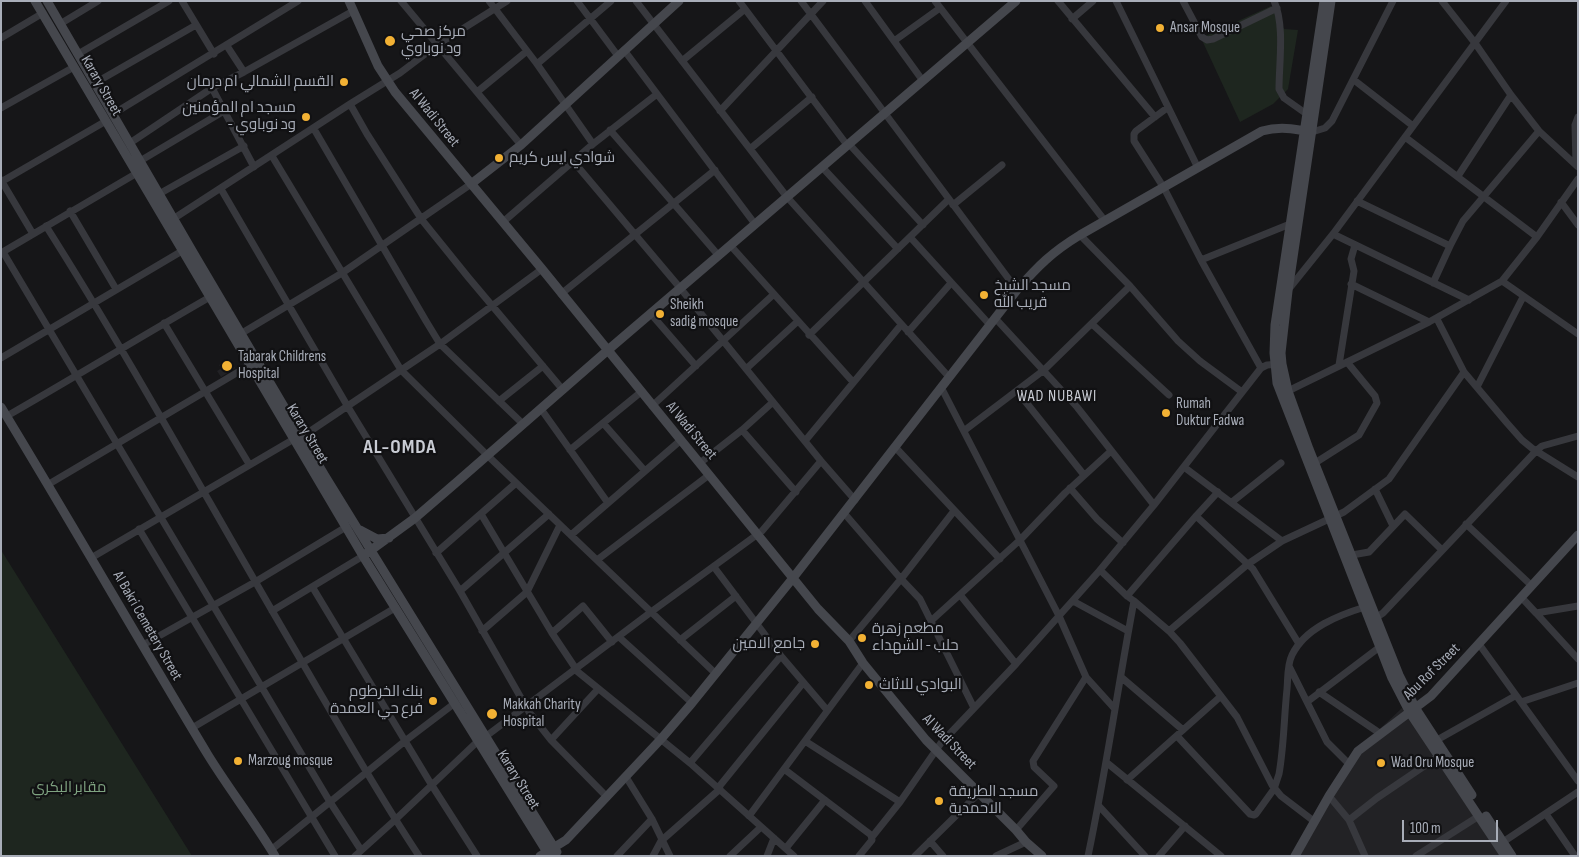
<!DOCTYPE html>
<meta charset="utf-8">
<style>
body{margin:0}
#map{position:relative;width:1579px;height:857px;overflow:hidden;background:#161618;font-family:"Sofia Sans Condensed",sans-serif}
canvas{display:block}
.frame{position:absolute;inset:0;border:2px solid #a8adb8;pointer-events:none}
.scale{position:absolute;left:1402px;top:820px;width:96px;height:22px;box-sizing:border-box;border:2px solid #a8adb8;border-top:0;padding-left:6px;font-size:15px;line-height:18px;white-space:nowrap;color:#a8adb8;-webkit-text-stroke:4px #111113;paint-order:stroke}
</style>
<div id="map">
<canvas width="1579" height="857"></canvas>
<div class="frame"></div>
<div class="scale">100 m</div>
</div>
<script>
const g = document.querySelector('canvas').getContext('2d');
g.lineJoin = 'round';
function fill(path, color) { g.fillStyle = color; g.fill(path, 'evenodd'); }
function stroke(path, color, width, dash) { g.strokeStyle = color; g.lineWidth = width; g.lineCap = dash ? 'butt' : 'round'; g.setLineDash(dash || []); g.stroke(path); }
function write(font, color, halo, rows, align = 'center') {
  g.font = font + ' "Sofia Sans Condensed",Cairo,sans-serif'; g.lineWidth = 4.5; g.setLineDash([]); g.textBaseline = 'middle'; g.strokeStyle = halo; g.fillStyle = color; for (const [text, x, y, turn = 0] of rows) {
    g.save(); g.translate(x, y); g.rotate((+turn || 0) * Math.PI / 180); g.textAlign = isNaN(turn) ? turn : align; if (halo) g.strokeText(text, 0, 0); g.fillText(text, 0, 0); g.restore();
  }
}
fill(new Path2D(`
 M229,359L235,368L221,377L217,371L222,368L219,365Z
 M1402,708L1508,856H1297L1348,759Z`), '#222225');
fill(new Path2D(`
 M1271,6L1284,29L1298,30L1288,89L1273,104L1240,122L1201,38Z
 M1,550L192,856H1Z`), '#1e261f');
stroke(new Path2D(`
 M182,1L214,54
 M401,1L521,145
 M489,1L537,64L593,144L503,222
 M577,1L618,56
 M636,1L787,197L949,377
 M739,1L847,145
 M801,1L1017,290
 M865,1L923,81
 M935,1L1105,221
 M1058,1L1155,117
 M1116,1L1198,168
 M1183,1L1202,37L1207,40L1213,39L1277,8
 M1274,1C1285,25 1279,63 1279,89L1284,98L1308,115
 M1442,1L1475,43L1511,95L1539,131L1578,167
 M1072,19L1093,1
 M60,24L98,1
 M1,38L43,13
 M894,41L940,8
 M227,46L244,72
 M624,50L755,224
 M78,54L169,1
 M682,61L745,9
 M537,64L611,1
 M1354,80L1413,126
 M95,83L196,25
 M477,92L527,51
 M350,104L367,134L422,220L468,277L563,390
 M1,108L74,67
 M1167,108L1136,131L1134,134V141L1164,188L1201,260L1261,368
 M720,111L823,1
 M113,114L298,1
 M314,129L426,321L440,344L523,424
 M610,130L719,256
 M1312,132L1325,128L1332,121L1393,1
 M1405,137L1537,237
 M130,143L212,88
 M593,144L657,94
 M849,144L923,225
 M750,149L812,97
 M272,156L401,370L487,455L716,674
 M140,161L224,111
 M573,161L681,289L821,461L855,500
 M1576,165L1575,125L1578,117
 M254,167L212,88L244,72L353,11
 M822,167L898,249
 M1458,176L1511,95
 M1,180L33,234
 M1,182L106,121
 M221,189L348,407L460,591L529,712L551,740L607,797
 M159,194L244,146
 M1357,201L1450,246
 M1561,202L1578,225
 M953,205L1002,165
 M70,211L116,289
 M173,219L350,104L400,73L437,45L507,1
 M46,226C136,368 216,516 302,662C340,727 377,793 419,856
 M1333,234L1469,300
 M1080,235L1130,286L1178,341L1200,361L1242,392
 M910,237L990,325
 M730,245L853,382
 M3,252L330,802L361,850
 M1,253L137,173
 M1201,260L1290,224
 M1502,281L1578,334
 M1433,283L1450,246L1463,221L1539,131
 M1351,284L1429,322
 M1288,290L1333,234L1506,1
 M561,294L715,170
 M651,314L696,366
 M995,318L1077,407L1154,505
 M1437,319L1464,372L1507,423L1522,440L1533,449L1578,477
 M164,323L249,464
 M1092,324L1169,395
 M908,332L951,283
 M809,335L949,199
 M237,336L342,273L471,184
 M1,358L182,251
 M1339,365L1354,271L1351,259L1355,245
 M746,369L798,321
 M941,387L1059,616L1086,677L1033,761L1034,767L1054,786L1016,830
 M1477,387L1523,297
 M1017,391L1084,475
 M1288,391L1429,322L1502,281L1537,237L1578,179
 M499,401L543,366
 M652,406L774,294
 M541,409L608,503
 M7,416C75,377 142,336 210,297
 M603,423L645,471
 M742,430L796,492
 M965,430L1044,370L1130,286
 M303,436L440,344L542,269
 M805,441L901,325
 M895,447L1000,559
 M570,450L641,392
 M700,463L742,430L773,402
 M1315,463L1359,435L1377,403L1375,396L1347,362
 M1184,467L1282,541
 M49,484L250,365
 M1070,488L1097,519L1123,543
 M1375,489L1393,526
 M1232,502L1281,463
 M844,513L901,579L920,599L974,708
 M481,514L552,633L578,672L690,763L794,856
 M1196,516L1218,492
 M1466,524L1532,586
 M139,529L335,856
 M571,535L681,440
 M436,553L516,483
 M1352,555L1369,552L1405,514L1442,550
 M91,558L294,439
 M597,560L709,475
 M714,567L781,656L827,710
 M313,588L431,784L477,856
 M460,591L549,514
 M961,596L1016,664
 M1127,596L1196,516L1253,569L1299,644
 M1522,598L1536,613L1578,606
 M1073,601L1128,631
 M1134,601L1169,631L1180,643L1237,717L1272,785L1281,796L1315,822
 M272,611L363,556
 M1536,613L1578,659
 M1374,619L1383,613L1537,450L1542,446L1578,436
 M932,620L1021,539L1065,493L1111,451
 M482,631L527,592L560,525
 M1169,631L1248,564L1282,541L1344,512L1389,479L1464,372
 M552,633L583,606L612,642
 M619,637L692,703
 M680,640L736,596
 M849,641L901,579L954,511
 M1479,644L1578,781
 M143,645L255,582L346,527
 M1289,666L1327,742L1349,764
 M1086,677L1114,708
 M1121,677L1183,730
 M1319,692L1381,734
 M1307,702L1381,646
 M1521,702L1578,683
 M192,728L395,608
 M1177,736L1250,814L1254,815L1256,814L1274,789L1279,774C1284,746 1284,717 1287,689C1288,678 1287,665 1292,655C1305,628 1339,615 1365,607
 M485,737L651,612L762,531L821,461
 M551,740L598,689
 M1437,740L1515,696
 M805,741L900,802
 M1106,762L1221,856
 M690,763L781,656
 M784,769L871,835L872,840L859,856
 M626,777L652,819L670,856
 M1127,780L1221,696
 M718,788L803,683
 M1329,796L1349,820L1365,856
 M1099,806L1145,856
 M1546,814L1575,856
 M749,816L863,663
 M1349,820L1377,798L1439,756
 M872,837L900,802L941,743L1016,664L1100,570L1154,505L1261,368L1267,365L1280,364
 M930,841L943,856
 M1503,842L1578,792
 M786,848L825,800
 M271,850L405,741L455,703
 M355,856L395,820L478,741
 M617,856L652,819
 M653,856L661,841L720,789
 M730,856L761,827
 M767,856L774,838
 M915,856L979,793
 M996,856L1026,842
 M1088,856C1106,771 1118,686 1134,601L1127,596L1100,570
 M1159,856L1185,826
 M1416,856L1479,816`), '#37383d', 7);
stroke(new Path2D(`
 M35,1L363,556L547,852L554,856
 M47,1L194,254L325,476L557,852
 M349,1L378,66L395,92L542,269L818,609L849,641L863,663L926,740L1016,830L1026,842L1042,856
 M1324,1L1275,325L1274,353L1277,383L1392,678L1410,713L1505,856
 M1331,1L1288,291L1281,353L1282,364L1288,391L1309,449L1399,675L1416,709L1472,795
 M471,184L521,145L679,1
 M1,407C71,522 138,639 208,755C229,789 254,821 275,856
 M360,530L377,539L389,538
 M367,553L415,518L458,481L608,350L1016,1
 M1486,816L1512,856
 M540,856L566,840L661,739L692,703L793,578L1017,290C1038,266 1052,252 1080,235L1262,131C1280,126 1295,129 1312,132
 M1295,856L1329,796L1358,751L1431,696L1578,535`), '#45474d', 9);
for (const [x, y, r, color] of [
 [1160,28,5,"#f2b134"],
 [390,41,6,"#f2b134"],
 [344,82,5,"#f2b134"],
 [306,117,5,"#f2b134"],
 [499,158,5,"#f2b134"],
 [984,295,5,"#f2b134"],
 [660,314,5,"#f2b134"],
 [227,366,6,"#f2b134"],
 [1166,413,5,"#f2b134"],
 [862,638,5,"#f2b134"],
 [815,644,5,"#f2b134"],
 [869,685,5,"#f2b134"],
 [433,701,5,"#f2b134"],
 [492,714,6,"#f2b134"],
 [238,761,5,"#f2b134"],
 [1381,763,5,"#f2b134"],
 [939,801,5,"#f2b134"]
]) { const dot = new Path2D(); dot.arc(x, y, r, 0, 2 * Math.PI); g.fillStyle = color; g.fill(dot); stroke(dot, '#111113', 2); }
write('15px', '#a8adb8', '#111113', [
 ["Ansar Mosque",1170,28],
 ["مركز صحي",401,32],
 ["ود نوباوي",401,49],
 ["القسم الشمالي ام درمان",334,82,"right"],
 ["مسجد ام المؤمنين",296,108,"right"],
 ["- ود نوباوي",296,125,"right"],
 ["شوادي ايس كريم",509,158],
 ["مسجد الشيخ",994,286],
 ["قريب الله",994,303],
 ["Sheikh",670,305],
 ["sadig mosque",670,322],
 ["Tabarak Childrens",238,357],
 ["Hospital",238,374],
 ["Rumah",1176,404],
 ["Duktur Fadwa",1176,421],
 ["مطعم زهرة",872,629],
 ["حلب - الشهداء",872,646],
 ["جامع الامين",805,644,"right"],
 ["البوادي للاثاث",879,685],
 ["بنك الخرطوم",423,692,"right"],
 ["فرع حي العمدة",423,709,"right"],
 ["Makkah Charity",503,705],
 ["Hospital",503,722],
 ["Marzoug mosque",248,761],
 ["Wad Oru Mosque",1391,763],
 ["مسجد الطريقة",949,792],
 ["الاحمدية",949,809]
], 'left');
write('15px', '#a8adb8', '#111113', [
 ["Karary Street",101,86,60],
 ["Al Wadi Street",434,118,51],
 ["Al Wadi Street",691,431,50],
 ["Karary Street",307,434,59],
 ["Al Bakri Cemetery Street",147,626,60],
 ["Abu Rof Street",1432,672,-45],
 ["Al Wadi Street",949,742,46],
 ["Karary Street",518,780,58]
]);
write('15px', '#7fa381', '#111113', [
 ["مقابر البكري",69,788]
]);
g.letterSpacing = '1px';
write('16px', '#c9ccd4', '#111113', [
 ["WAD NUBAWI",1057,397]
]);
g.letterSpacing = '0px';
g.letterSpacing = '1px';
write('bold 20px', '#c9ccd4', '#111113', [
 ["AL-OMDA",400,448]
]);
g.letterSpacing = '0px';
</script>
